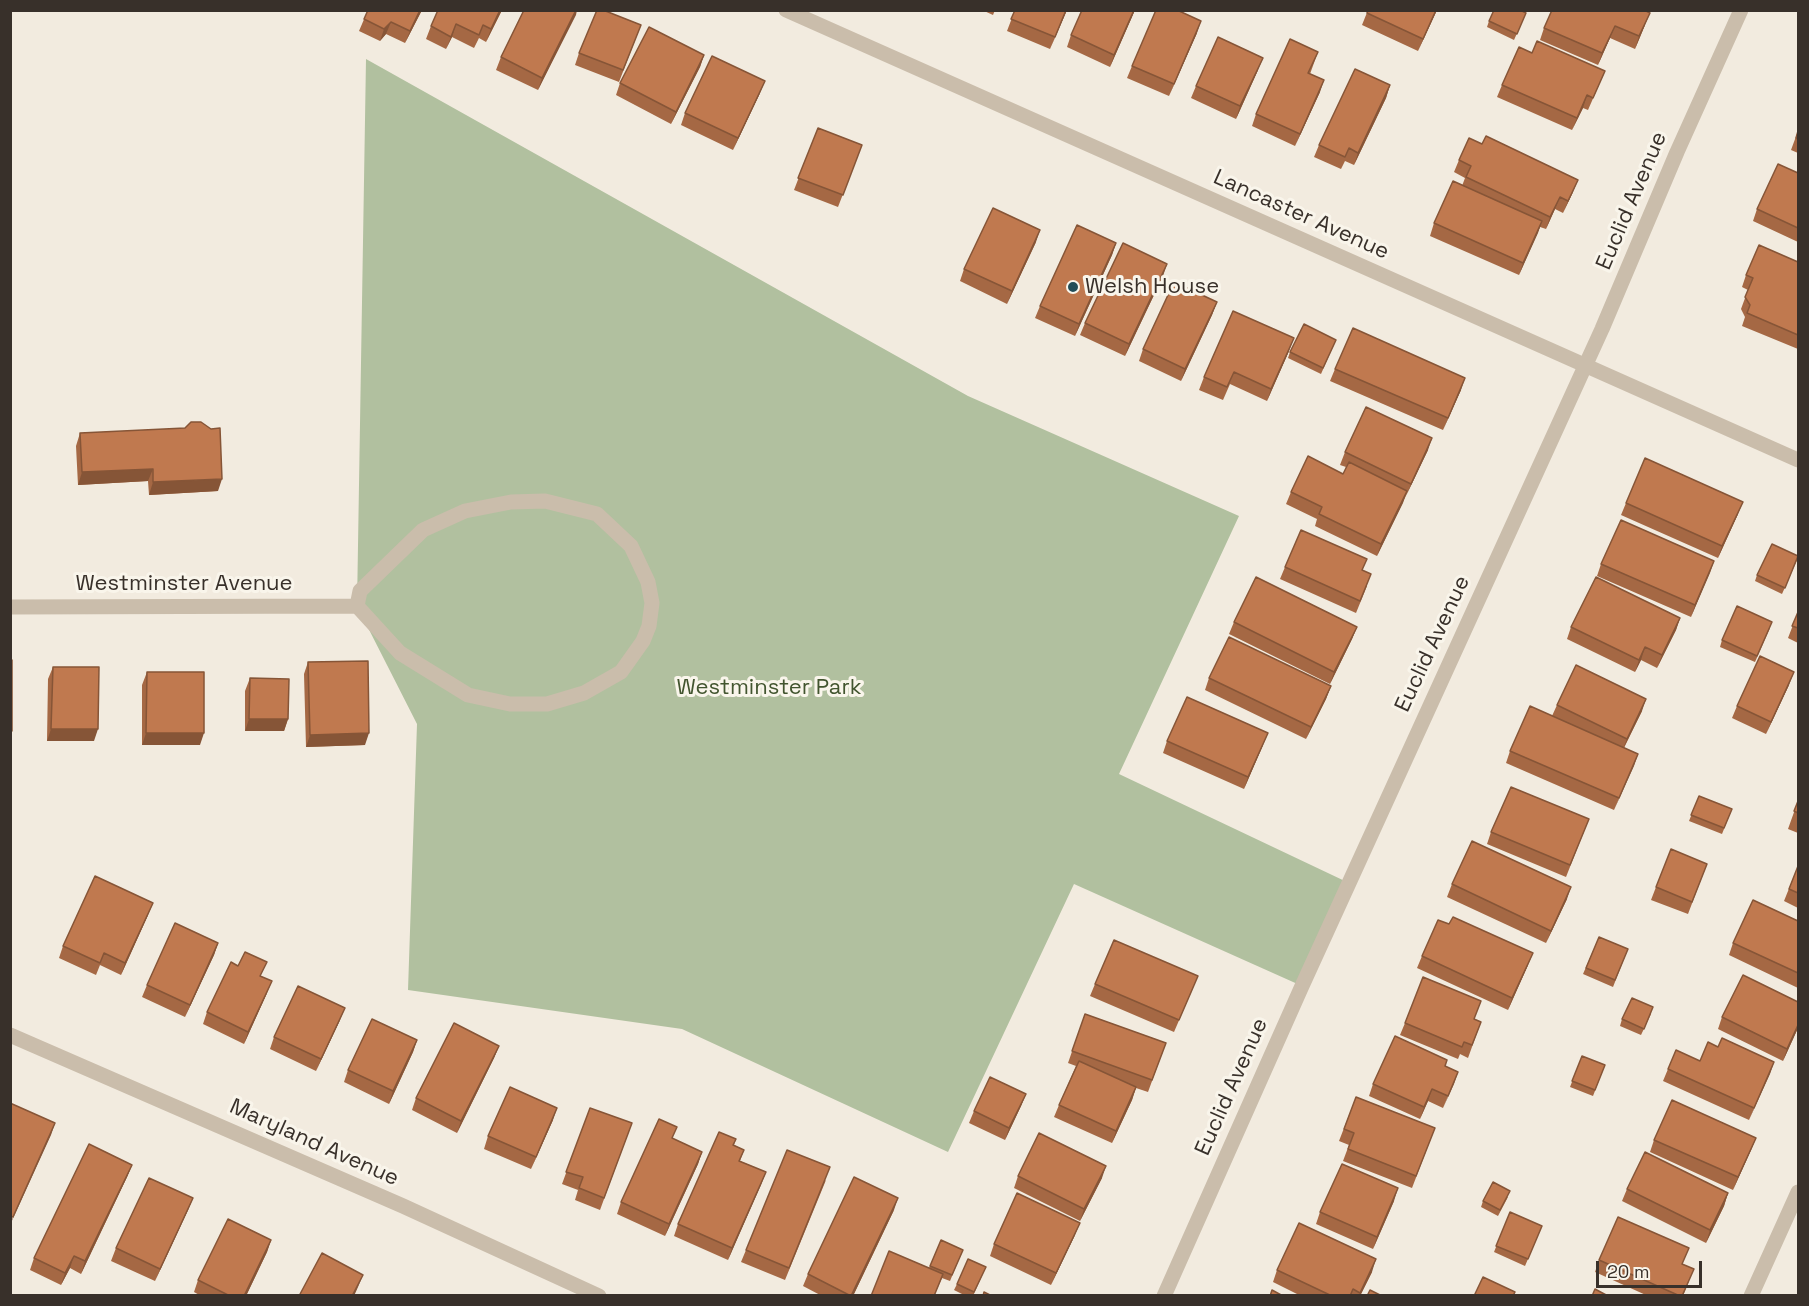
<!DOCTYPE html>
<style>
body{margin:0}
#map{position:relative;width:1809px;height:1306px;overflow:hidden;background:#f2ebdf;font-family:"Space Grotesk",sans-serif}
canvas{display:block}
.frame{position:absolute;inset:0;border:12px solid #38302a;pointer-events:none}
.scale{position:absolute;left:1596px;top:1261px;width:106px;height:27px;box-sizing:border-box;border:3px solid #38302a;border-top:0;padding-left:8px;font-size:18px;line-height:21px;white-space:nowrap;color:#38302a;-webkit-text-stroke:4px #f9f5eb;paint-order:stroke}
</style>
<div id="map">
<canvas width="1809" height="1306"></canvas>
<div class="frame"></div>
<div class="scale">20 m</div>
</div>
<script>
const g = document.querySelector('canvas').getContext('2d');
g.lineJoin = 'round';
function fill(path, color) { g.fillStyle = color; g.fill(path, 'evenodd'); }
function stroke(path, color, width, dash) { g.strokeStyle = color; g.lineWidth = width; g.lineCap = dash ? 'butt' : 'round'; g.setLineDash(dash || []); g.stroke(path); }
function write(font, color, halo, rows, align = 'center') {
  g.font = font + ' "Space Grotesk",sans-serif'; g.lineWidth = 6; g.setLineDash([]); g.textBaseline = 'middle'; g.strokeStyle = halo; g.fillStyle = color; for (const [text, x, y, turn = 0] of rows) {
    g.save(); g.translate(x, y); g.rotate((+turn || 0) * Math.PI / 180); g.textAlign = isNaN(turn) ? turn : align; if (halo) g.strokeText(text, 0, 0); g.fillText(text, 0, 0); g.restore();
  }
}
fill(new Path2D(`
 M366,59L968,396L1239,516L1119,774L1349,883L1302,986L1074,884L948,1152L682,1029L408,990L417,724L357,606Z`), '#b1c09f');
stroke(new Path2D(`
 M786,10L1798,460
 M545,501L597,514L631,546L648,582L652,603L649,626L643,641L621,672L584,693L547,704H510L468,695L400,653L357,606L360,591L423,530L465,511L511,502Z
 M10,607L357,606
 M10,1035L403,1206L599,1296
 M1164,1296L1302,986L1602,329L1677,152L1741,10
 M1751,1296L1798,1192`), '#cabdab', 15);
fill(new Path2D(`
 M368,10H422L405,43L386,34L380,41L359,31Z
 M502,10L486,42L479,38L474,48L452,37L446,49L426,39L431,26Z
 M524,10H577L538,90L496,70L501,57Z
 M982,10H995L993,15Z
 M1015,10H1067L1050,49L1007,31Z
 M1135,10L1110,67L1067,47L1071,35Z
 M1368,10H1437L1418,51L1362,25Z
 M1526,13L1514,40L1487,27L1489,21Z
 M641,25L619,82L575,65L579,53Z
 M1645,25L1635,49L1610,38L1598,65L1540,40L1544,28Z
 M1197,33L1169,96L1127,78L1132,66Z
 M1318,52L1310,74L1320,92L1295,146L1252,126L1256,114Z
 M1532,53L1605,71L1588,110L1583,108L1572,130L1497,97L1502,85Z
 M704,55L700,67L671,124L616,95L620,83Z
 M1258,70L1236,119L1191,98L1196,86Z
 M1390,85L1386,98L1354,165L1345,161L1341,169L1314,157L1319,145Z
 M760,93L733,150L681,125L685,113Z
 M818,128L862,145L838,207L794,190Z
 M1798,131V153L1791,150Z
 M1459,160L1573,192L1563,213L1555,209L1546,229L1540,227L1519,275L1430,236L1434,223L1462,186L1465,178L1454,172Z
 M1798,173V242L1753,221L1757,209Z
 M1036,242L1007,304L960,281L964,269Z
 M1116,243L1112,255L1075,336L1035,318L1040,306Z
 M1798,262V349L1742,326L1745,317L1741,309L1748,290L1742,287L1746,275Z
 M1163,276L1125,356L1080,335L1085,323Z
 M1217,302L1212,315L1181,381L1139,361L1143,349Z
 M1336,340L1321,374L1288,358L1290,352Z
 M1289,351L1267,401L1230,384L1223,400L1199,390L1204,377Z
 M1335,369L1461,390L1443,430L1330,381Z
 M80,433L218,491L149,495L148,481L78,485L76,446Z
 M1428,450L1377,556L1315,526L1317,519L1286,504L1291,492L1343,474L1346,467L1340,465L1345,452Z
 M1626,503L1738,514L1718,558L1621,515Z
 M1798,558L1782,594L1755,581L1757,575Z
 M1714,561L1691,617L1597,576L1601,564Z
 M1285,567L1363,570L1367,586L1356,613L1280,579Z
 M1798,612V643L1788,638Z
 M1680,618L1676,630L1657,668L1641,660L1635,672L1567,639L1571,627Z
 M1234,622L1357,627L1352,639L1330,684L1229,634Z
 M1770,628L1755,662L1720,647L1722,640Z
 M308,662L365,745L306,747L304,674Z
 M53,667L94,741H47L48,679Z
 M147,672L200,745H142V685Z
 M250,678L288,719L284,731H245V691Z
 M1209,678L1331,686L1326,699L1306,739L1205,690Z
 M1789,685L1766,734L1732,718L1737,706Z
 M1557,705L1642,711L1624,748L1638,754L1614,810L1506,763L1510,751L1552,716Z
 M1167,741L1263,745L1244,789L1163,753Z
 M1699,796L1732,809L1722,834L1689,821Z
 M1798,801V833L1788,829Z
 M1589,819L1566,877L1487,844L1491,832Z
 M1707,864L1688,914L1651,900L1656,887Z
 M1798,866V908L1784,901Z
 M1452,884L1567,899L1546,943L1447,897Z
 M148,915L121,975L100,965L96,975L59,958L63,946Z
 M1798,921V988L1729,955L1733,943Z
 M1599,937L1628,949L1613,987L1583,974Z
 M218,943L214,955L185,1017L142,997L147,985Z
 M1422,956L1528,965L1508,1010L1417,968Z
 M262,976L267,993L244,1044L203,1024L207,1012Z
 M1095,984L1193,988L1174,1032L1090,996Z
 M1085,1014L1166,1043L1148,1092L1136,1088L1132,1100L1112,1143L1054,1117L1059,1105L1076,1066L1068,1063Z
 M1651,1014L1641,1035L1620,1026L1622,1019Z
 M1722,1017L1798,1028L1783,1061L1718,1029Z
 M1474,1019L1481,1022L1468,1058L1460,1054L1458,1059L1400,1035L1405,1023Z
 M340,1020L316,1071L270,1049L274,1037Z
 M417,1040L413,1052L389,1104L344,1082L348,1070Z
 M499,1046L494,1058L457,1133L412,1110L416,1098Z
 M1718,1047L1774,1062L1749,1120L1663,1081L1668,1069L1700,1061Z
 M1582,1056L1605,1065L1593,1096L1570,1087Z
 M1445,1066L1458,1072L1443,1108L1428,1101L1420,1119L1369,1096L1373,1084Z
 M1026,1094L1021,1106L1005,1140L969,1123L974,1111Z
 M1356,1097L1435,1128L1412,1188L1343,1161L1349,1145L1339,1141Z
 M590,1108L632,1123L600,1210L575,1200L578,1190L562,1184Z
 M553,1120L531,1169L484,1149L488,1136Z
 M1756,1138L1751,1150L1733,1190L1650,1152L1654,1140Z
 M673,1139L702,1152L698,1164L665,1236L617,1214L621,1202Z
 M736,1139L734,1145L744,1150L740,1161L766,1172L728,1260L674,1236L678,1224Z
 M132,1165L127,1177L81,1274L70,1268L61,1285L30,1270L34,1258Z
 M1018,1176L1102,1178L1080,1221L1014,1188Z
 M826,1180L785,1280L741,1262L746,1250Z
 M1627,1189L1728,1193L1724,1206L1706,1243L1622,1201Z
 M1508,1197L1498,1216L1481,1207L1483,1201Z
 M193,1198L188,1210L155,1281L111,1261L116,1248Z
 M1394,1201L1373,1249L1316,1224L1320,1212Z
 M894,1210L853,1296H822L803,1286L808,1274Z
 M1510,1212L1542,1226L1525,1266L1494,1252Z
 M1075,1235L1051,1285L990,1256L994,1244Z
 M271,1240L267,1252L246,1296H201L194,1292L198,1280Z
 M941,1240L963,1250L950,1281L942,1278L934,1296H871L929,1268Z
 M1599,1260L1683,1264L1689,1281L1683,1296H1648L1595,1272Z
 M986,1267L973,1296H966L954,1290L957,1284Z
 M1277,1270L1372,1272L1360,1296H1301L1273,1282Z`), '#a56844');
fill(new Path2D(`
 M420,10H422L405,43L410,31Z
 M500,10H502L486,42L491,29Z
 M576,10H577L576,15L538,90L542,78Z
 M1066,10H1067L1050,49L1055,37Z
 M1134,10H1135L1110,67L1114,55Z
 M1436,10H1437L1418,51L1423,39Z
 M1650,13L1635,49L1639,36Z
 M1201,21L1197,33L1169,96L1174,84Z
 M391,22L386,34L380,41L384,29Z
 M456,24L452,37L446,49L451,37Z
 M1615,26L1610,38L1598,65L1602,53Z
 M704,55L700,67L671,124L676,112Z
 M1263,58L1258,70L1236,119L1240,106Z
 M1324,80L1320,92L1295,146L1300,134Z
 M765,81L760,93L733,150L738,138Z
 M1390,85L1386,98L1354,165L1358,153Z
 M1587,95L1583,108L1572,130L1577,118Z
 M1578,180L1573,192L1563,213L1568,201Z
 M1560,197L1555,209L1546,229L1550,217Z
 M1542,221L1538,233L1519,275L1523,263Z
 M1040,230L1036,242L1007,304L1012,291Z
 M1116,243L1112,255L1075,336L1079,324Z
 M1167,264L1163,276L1125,356L1129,344Z
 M1217,302L1212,315L1181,381L1185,369Z
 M1294,338L1289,351L1267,401L1271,389Z
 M1465,378L1461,390L1443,430L1448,418Z
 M1432,438L1428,450L1406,496L1411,484Z
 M153,469L148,481L78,485L82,472Z
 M222,479L218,491L149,495L153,482Z
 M1407,491L1403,503L1377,556L1381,544Z
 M1743,502L1738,514L1718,558L1722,546Z
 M1714,561L1710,573L1691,617L1695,605Z
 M1680,618L1676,630L1657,668L1662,655Z
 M1357,627L1352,639L1330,684L1334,672Z
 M1645,647L1641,660L1635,672L1639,660Z
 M1794,672L1789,685L1766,734L1771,722Z
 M1331,686L1326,699L1306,739L1311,727Z
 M1646,699L1642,711L1622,751L1627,739Z
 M249,719H288L284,731H245Z
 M51,729H98L94,741H47Z
 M146,733H204L200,745H142Z
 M369,733L365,745L306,747L310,735Z
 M1268,733L1263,745L1244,789L1248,777Z
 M1638,754L1634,766L1614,810L1619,798Z
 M1571,887L1567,899L1546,943L1551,931Z
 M153,903L148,915L121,975L125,963Z
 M218,943L214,955L185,1017L190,1005Z
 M1533,953L1528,965L1508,1010L1512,998Z
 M272,981L267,993L244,1044L248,1032Z
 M345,1008L340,1020L316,1071L321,1059Z
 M1798,1025V1028L1783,1061L1787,1049Z
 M417,1040L413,1052L389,1104L393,1091Z
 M499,1046L494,1058L457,1133L461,1121Z
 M1774,1062L1770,1074L1749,1120L1754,1108Z
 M1458,1072L1454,1084L1443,1108Z
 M1136,1087L1132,1100L1112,1143L1116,1131Z
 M1432,1089L1428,1101L1420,1119L1424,1107Z
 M1026,1094L1021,1106L1005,1140L1009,1128Z
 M557,1108L553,1120L531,1169L536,1157Z
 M55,1123L51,1135L10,1225L13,1217Z
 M1756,1138L1751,1150L1733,1190L1738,1177Z
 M702,1152L698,1164L665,1236L669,1224Z
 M132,1165L127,1177L81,1274L85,1261Z
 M1106,1166L1102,1178L1080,1221L1084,1209Z
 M766,1172L761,1185L728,1260L732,1248Z
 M1398,1188L1394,1201L1373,1249L1377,1237Z
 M1728,1193L1724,1206L1706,1243L1710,1230Z
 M193,1198L188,1210L155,1281L160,1269Z
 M898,1198L894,1210L853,1296H851Z
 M1080,1223L1075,1235L1051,1285L1056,1273Z
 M271,1240L267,1252L246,1296H244Z
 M74,1256L70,1268L61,1285L65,1273Z
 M1376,1259L1372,1272L1360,1296H1359Z
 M363,1275L358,1287L354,1296H352Z`), '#865537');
const building = new Path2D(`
 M368,10H420L410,31L391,22L384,29L364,19Z
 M438,10H500L491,29L483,25L479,35L456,24L451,37L431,26Z
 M524,10H576L542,78L501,57Z
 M597,10H603L641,25L623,70L579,53Z
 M1015,10H1066L1055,37L1011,19Z
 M1082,10H1134L1114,55L1071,35Z
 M1156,10H1177L1201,21L1174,84L1132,66Z
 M1368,10H1436L1423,39L1367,13Z
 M1494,10H1520L1526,13L1517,34L1489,21Z
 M1552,10H1644L1650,13L1639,36L1615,26L1602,53L1544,28Z
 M649,27L704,55L676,112L620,83Z
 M1218,37L1263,58L1240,106L1196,86Z
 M1290,39L1318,52L1308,73L1324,80L1300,134L1256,114Z
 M1537,41L1605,71L1593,98L1587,95L1577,118L1502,85L1519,47L1532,53Z
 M712,56L765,81L738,138L685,113Z
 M1355,69L1390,85L1358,153L1349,148L1345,157L1319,145Z
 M818,128L862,145L843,195L798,178Z
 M1798,131V139L1796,138Z
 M1486,136L1578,180L1568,201L1560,197L1550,217L1466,177L1471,166L1459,160L1469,138L1482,144Z
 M1778,164L1798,173V228L1757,209Z
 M1453,181L1542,221L1523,263L1434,223Z
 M993,208L1040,230L1012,291L964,269Z
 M1077,225L1116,243L1079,324L1040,306Z
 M1123,243L1167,264L1129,344L1085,323Z
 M1759,245L1798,262V335L1747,313L1750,305L1745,297L1753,278L1746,275Z
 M1174,282L1217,302L1185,369L1143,349Z
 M1233,311L1294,338L1271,389L1234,372L1227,387L1204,377Z
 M1304,324L1336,340L1323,368L1290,352Z
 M1353,328L1465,378L1448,418L1335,369Z
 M1366,407L1432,438L1411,484L1345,452Z
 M191,422H201L211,429L220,428L222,479L153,482V469L82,472L80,433L185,428Z
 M1308,456L1343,474L1349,462L1407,491L1381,544L1319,514L1322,507L1291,492Z
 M1645,458L1743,502L1722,546L1626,503Z
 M1621,520L1714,561L1695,605L1601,564Z
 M1301,530L1367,559L1362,570L1371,574L1360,601L1285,567Z
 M1772,544L1798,556L1785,588L1757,575Z
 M1256,577L1357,627L1334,672L1234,622Z
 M1596,577L1680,618L1662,655L1645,647L1639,660L1571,627Z
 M1737,606L1772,622L1757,656L1722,640Z
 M1798,612V628L1792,626Z
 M1229,637L1331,686L1311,727L1209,678Z
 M1760,656L1794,672L1771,722L1737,706Z
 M10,660H12V731H10Z
 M368,661L369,733L310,735L308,662Z
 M1576,665L1646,699L1627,739L1557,705Z
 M53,667H99L98,729H51Z
 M147,672H204V733H146Z
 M250,678L289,679L288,719H249Z
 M1187,697L1268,733L1248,777L1167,741Z
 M1530,706L1638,754L1619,798L1510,751Z
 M1511,787L1589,819L1570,865L1491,832Z
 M1699,796L1732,809L1724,828L1691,815Z
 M1798,801V813L1794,811Z
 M1472,841L1571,887L1551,931L1452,884Z
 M1671,849L1707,864L1692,902L1656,887Z
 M1798,866V893L1789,889Z
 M95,876L153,903L125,963L104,953L100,963L63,946Z
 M1753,900L1798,921V973L1733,943Z
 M1453,917L1533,953L1512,998L1422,956L1438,920L1449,924Z
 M175,923L218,943L190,1005L147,985Z
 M1599,937L1628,949L1615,980L1586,968Z
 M1114,940L1198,976L1179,1020L1095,984Z
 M245,952L267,962L260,976L272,981L248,1032L207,1012L231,962L238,966Z
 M1743,975L1798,1002V1025L1787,1049L1722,1017Z
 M1423,977L1481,1001L1474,1019L1481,1022L1472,1045L1464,1042L1462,1047L1405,1023Z
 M298,986L345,1008L321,1059L274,1037Z
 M1632,998L1653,1007L1644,1029L1622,1019Z
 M1085,1014L1166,1043L1152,1080L1072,1051Z
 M372,1019L417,1040L393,1091L348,1070Z
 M454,1023L499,1046L461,1121L416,1098Z
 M1395,1036L1447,1060L1445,1066L1458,1072L1448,1096L1432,1089L1424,1107L1373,1084Z
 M1722,1038L1774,1062L1754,1108L1668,1069L1676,1050L1700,1061L1708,1042L1718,1047Z
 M1582,1056L1605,1065L1595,1090L1572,1081Z
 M1079,1061L1136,1087L1116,1131L1059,1105Z
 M990,1077L1026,1094L1009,1128L974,1111Z
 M510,1087L557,1108L536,1157L488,1136Z
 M1356,1097L1435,1128L1416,1176L1348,1149L1354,1133L1344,1129Z
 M1672,1100L1756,1138L1738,1177L1654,1140Z
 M10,1103L55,1123L13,1217L10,1216Z
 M590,1108L632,1123L604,1198L579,1188L583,1177L566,1172Z
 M659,1119L677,1127L672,1138L702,1152L669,1224L621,1202Z
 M719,1132L736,1139L733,1145L744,1150L739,1161L766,1172L732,1248L678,1224Z
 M1039,1133L1106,1166L1084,1209L1018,1176Z
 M89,1144L132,1165L85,1261L74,1256L65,1273L34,1258Z
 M787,1150L830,1167L789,1268L746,1250Z
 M1645,1152L1728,1193L1710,1230L1627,1189Z
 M1342,1164L1398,1188L1377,1237L1320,1212Z
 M854,1177L898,1198L851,1296L808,1274Z
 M149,1178L193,1198L160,1269L116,1248Z
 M1493,1182L1510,1191L1500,1210L1483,1201Z
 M1017,1193L1080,1223L1056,1273L994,1244Z
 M1510,1212L1542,1226L1528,1259L1496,1246Z
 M1618,1217L1689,1248L1682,1264L1694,1269L1682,1296H1680L1599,1260Z
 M228,1219L271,1240L244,1296H230L198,1280Z
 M1299,1223L1376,1259L1360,1293L1353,1289L1350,1296H1332L1277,1270Z
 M941,1240L963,1250L952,1275L930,1266Z
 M889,1251L943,1274L934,1296H871Z
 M322,1253L363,1275L352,1296H299Z
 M968,1259L986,1267L974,1292L957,1284Z
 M1483,1277L1515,1292L1513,1296H1474Z
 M1595,1289L1608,1296H1592Z
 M1272,1290L1283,1296H1270Z
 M1370,1290L1382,1296H1367Z
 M984,1292L992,1296H983Z`);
fill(building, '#c0794f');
stroke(building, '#865537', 1.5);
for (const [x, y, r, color] of [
 [1073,287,6,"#214d58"]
]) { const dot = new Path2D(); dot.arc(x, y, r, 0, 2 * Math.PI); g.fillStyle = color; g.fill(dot); stroke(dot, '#f9f5eb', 2); }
write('22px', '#38302a', '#f9f5eb', [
 ["Euclid Avenue",1632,201,-67],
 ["Lancaster Avenue",1301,215,24],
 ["Westminster Avenue",184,584],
 ["Euclid Avenue",1433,644,-65],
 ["Euclid Avenue",1232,1087,-66],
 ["Maryland Avenue",314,1143,24]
]);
write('22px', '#38302a', '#f9f5eb', [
 ["Welsh House",1085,287]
], 'left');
write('22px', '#42552f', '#f9f5eb', [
 ["Westminster Park",769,688]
]);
</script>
